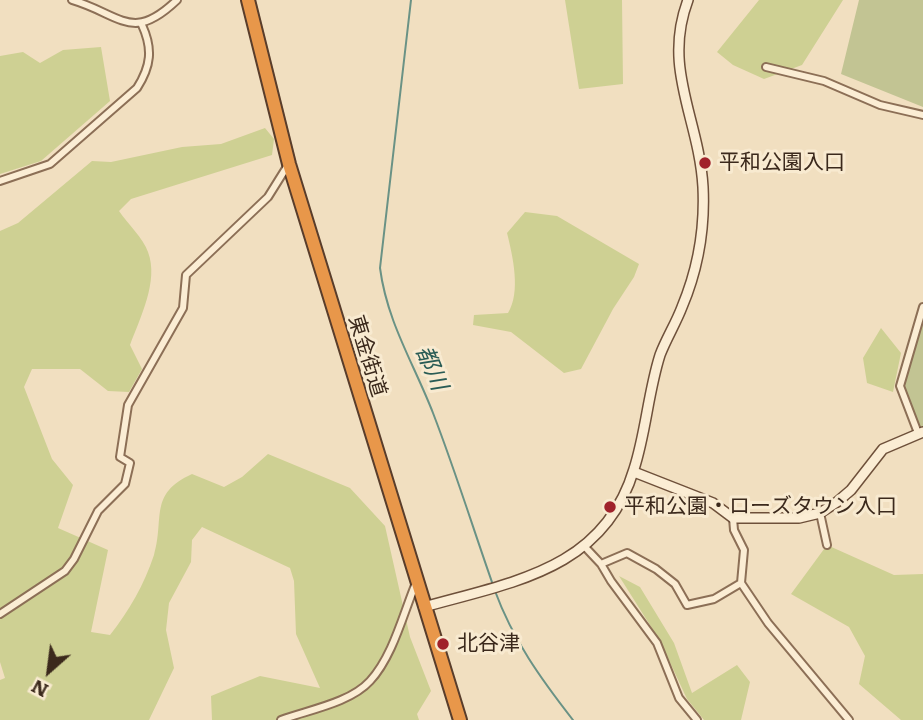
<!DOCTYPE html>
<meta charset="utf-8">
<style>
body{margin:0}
#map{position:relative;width:923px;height:720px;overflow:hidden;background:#f1dfc0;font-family:Literata,serif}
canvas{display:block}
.north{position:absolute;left:14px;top:636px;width:70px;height:70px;-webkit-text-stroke:5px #f8ead0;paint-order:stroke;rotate:208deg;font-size:19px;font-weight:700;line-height:28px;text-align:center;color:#3b291c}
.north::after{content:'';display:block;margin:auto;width:24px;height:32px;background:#3b291c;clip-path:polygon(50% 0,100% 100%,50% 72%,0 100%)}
</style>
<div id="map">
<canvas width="923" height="720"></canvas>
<div class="north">N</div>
</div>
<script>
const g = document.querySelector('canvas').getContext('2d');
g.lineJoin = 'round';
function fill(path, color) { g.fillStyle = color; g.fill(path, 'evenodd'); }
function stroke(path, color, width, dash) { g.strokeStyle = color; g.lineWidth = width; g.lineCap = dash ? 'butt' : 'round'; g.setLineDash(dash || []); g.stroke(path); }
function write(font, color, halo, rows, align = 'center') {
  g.font = font + ' Literata,"Noto Sans JP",serif'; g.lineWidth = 6; g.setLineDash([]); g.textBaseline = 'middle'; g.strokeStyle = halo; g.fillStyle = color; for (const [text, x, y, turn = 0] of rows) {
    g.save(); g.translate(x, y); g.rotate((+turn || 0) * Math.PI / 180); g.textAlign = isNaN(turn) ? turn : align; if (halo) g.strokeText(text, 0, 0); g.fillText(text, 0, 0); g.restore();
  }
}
fill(new Path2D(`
 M565,0H622L623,84L579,89Z
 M759,0H843L802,65L764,79L733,65L717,52Z
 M101,47L110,101L41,161L0,174V56L23,52L40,63L63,50Z
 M265,128L274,139L272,155L131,199L119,211C128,224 143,238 148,252C159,281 140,318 130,345L142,369L129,392L108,391L80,369H32L24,387L52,459L73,485L58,528L108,550L91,632L110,635C129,611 144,585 154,555C165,518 148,494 192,474L224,487L242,477L268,454L350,488L385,526L410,637L431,691L417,714L419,720H212L211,696L260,676L320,688L296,634L294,581L290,568L202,527L192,540L191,562L169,603L166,630L174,668L149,720H0V680L5,678L0,662V231L18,223L92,161L111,162L182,147L221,144Z
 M525,212L557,216L639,264L634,277L613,309L581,369L564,373L511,332L473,325L474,315L508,313C521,292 513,257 507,233Z
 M881,328L901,353L893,392L867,383L863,358Z
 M827,545L894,575L923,574V720H901L859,684L865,656L849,627L791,594Z
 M619,576L640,587L674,643L692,693L737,665L750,682L741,720H704L687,699L660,641Z`), '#ced093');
fill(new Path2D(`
 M859,0H923V107L841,74Z
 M923,312V428L919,430L907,403L904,384Z`), '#c2c493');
stroke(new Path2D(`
 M411,0L380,268C387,322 414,364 433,413C455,470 473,528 493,585
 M495,591C513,640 541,679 573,720`), '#6a9285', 2);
const street = new Path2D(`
 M72,0C122,15 132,43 177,0
 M766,67L824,81L880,105L923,115
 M0,181L50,164L137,88C151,66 153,49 142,25
 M918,433L900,386L923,307
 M820,513L827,545
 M733,518L734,530L744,550L741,583L768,623L849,720
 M585,547L601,564L611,581L657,643L679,698L697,720
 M601,564L627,553L656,569L675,584L687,605L714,599L741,583
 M0,614L65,571L74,559L98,511L125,484L130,463L120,457L128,405L183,308L186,275L268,197L288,165
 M281,720C308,710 350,703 370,681C393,656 403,614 416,583`);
const secondary = new Path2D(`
 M634,472L713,503L733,518H799L820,513L837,502L851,490L883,449L923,432
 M424,607C512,582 604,570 634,469C646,432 648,393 660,355C666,339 676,323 682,307C698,269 705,228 703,187C699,118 662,69 688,0`);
const highway = new Path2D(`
 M248,0L289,164L460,720`);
stroke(street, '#8c6f56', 10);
stroke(secondary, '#6e503a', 12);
stroke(highway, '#593d2b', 16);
stroke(street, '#fbedd4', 6);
stroke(secondary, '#fbedd4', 9);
stroke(highway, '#e8974a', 12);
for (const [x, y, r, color] of [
 [705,163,7,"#a0222b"],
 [610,507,7,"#a0222b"],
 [443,644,7,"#a0222b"]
]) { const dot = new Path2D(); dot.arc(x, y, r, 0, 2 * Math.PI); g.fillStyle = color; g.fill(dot); stroke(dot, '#f8ead0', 2.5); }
write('21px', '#3b291c', '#f8ead0', [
 ["平和公園入口",719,163],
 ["平和公園・ローズタウン入口",624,507],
 ["北谷津",457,644]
], 'left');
write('21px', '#3b291c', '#f8ead0', [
 ["東金街道",367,356,73]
]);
write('italic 23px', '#2a5c55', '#f8ead0', [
 ["都川",431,368,67]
]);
</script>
